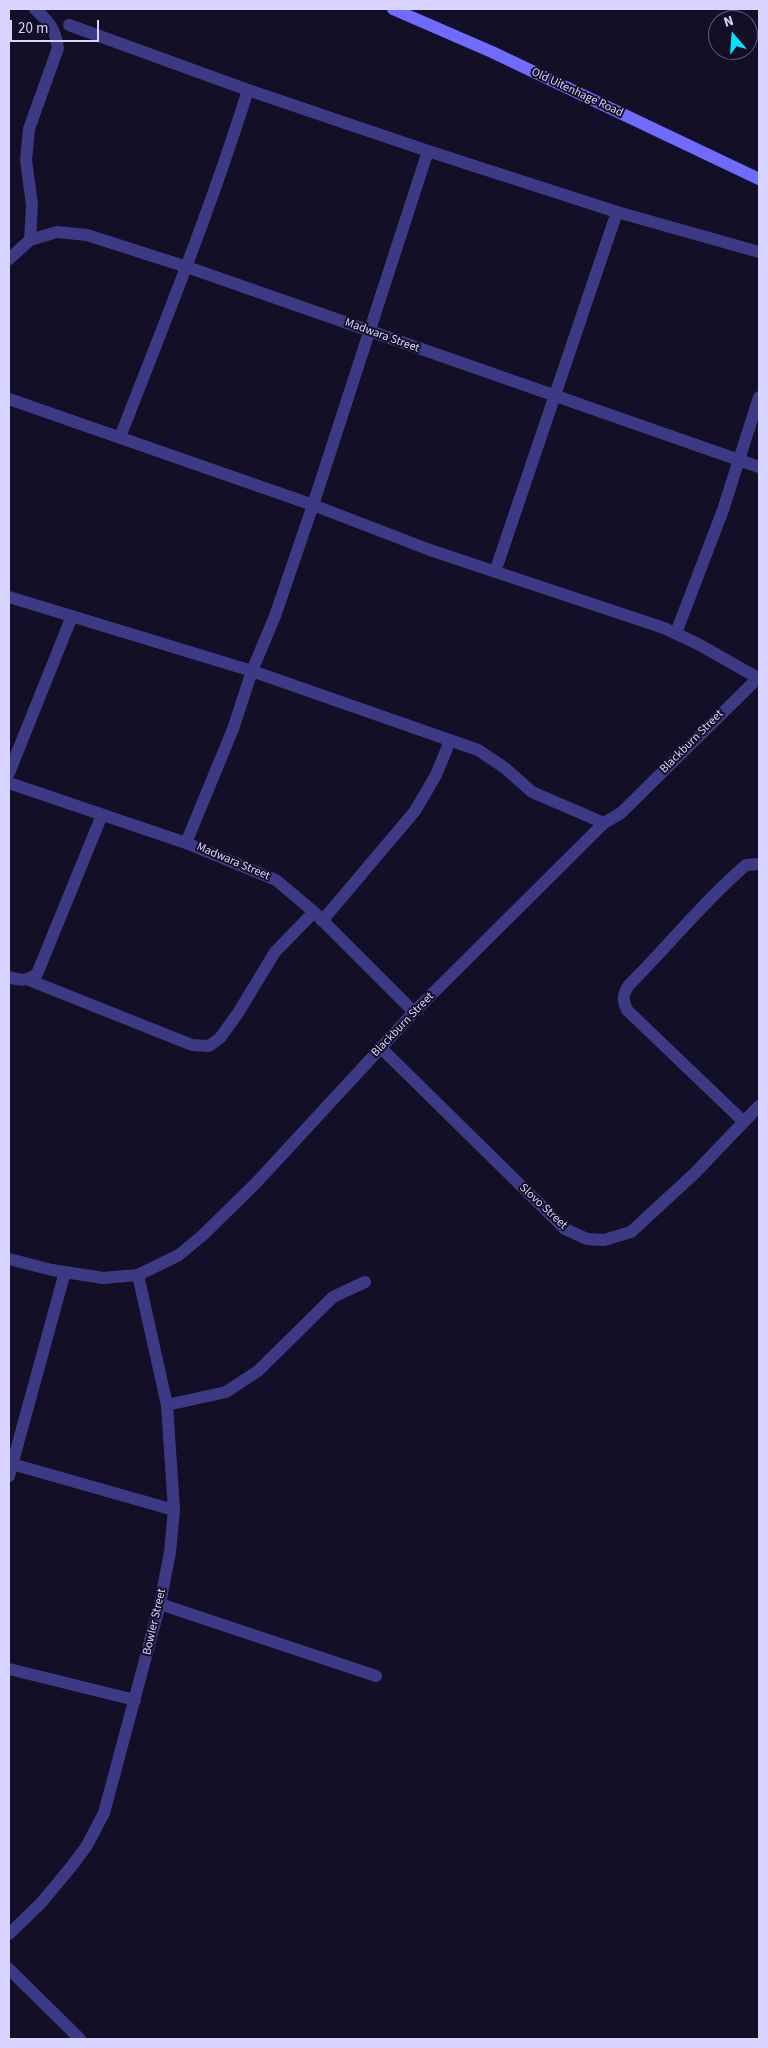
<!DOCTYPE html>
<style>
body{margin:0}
#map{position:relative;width:768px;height:2048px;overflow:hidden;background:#130f26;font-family:"Source Sans 3",sans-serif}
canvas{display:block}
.frame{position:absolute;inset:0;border:10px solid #d9d4ff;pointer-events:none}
.north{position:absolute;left:708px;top:10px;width:50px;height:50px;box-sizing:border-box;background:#130f26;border:1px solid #625e7d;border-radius:50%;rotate:342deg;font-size:14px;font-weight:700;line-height:20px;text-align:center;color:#d9d4ff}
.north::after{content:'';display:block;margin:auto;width:18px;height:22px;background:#00e5ff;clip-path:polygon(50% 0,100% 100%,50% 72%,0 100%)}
.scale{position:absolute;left:10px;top:20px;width:89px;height:22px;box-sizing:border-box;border:2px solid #d9d4ff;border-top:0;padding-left:6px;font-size:15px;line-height:18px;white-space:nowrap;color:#d9d4ff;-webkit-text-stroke:4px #130f26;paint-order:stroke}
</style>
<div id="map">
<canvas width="768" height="2048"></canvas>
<div class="frame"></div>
<div class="north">N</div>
<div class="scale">20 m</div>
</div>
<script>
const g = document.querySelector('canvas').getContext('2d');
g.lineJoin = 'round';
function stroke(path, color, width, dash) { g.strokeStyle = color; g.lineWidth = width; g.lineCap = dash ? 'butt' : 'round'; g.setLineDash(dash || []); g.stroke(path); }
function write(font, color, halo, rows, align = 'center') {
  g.font = font + ' "Source Sans 3",sans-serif'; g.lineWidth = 4; g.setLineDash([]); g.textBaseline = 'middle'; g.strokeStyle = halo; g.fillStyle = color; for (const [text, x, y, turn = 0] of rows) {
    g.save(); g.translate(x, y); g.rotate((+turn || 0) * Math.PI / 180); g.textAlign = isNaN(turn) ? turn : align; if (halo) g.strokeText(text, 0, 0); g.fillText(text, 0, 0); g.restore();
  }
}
stroke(new Path2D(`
 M69,25L248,90L428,151L617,212L759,252
 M30,240L32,205L26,160L29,129L58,48C55,28 49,22 35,9
 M9,259L30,240L57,232L87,235L187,267L759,467
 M9,399L313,505L430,550L664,628L698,644L758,678
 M120,437C165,322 211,208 248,90
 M495,572L617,212
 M9,597L252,671L478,750L505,768L532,792L604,823
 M676,633L723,510L759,397
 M9,773L72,616
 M9,783L186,843L276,880L314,912L414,1012
 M186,843L233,729L252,671L275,616L313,505L428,151
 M322,921L415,811L436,775L450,741
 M9,977C20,981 28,981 37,974L102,815
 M29,980L192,1045L209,1046L220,1038L238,1013L275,952L314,912
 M380,1047L565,1229L587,1239L604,1240L631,1232L695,1173L759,1106
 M744,1122L627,1010C622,999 623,994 629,985C669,945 704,901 746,865L759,864
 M9,1259L52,1270L103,1278L138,1275L179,1255L203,1235L256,1183L414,1012L604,823L621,813L759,677
 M167,1405L226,1392L258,1371L333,1297L365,1282
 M12,1464L174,1510
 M9,1476L65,1272
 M160,1604L376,1676
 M9,1669L135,1700
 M9,1934L41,1903L71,1867L86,1847L104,1813L160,1604L170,1552L174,1510L167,1405L138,1275
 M9,1969L80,2039`), '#3d3a85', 12);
stroke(new Path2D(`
 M393,9L492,52L759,179`), '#6f6bff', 12);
write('12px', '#d9d4ff', '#130f26', [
 ["Old Uitenhage Road",577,93,25],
 ["Madwara Street",382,336,20],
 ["Blackburn Street",692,742,-45],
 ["Madwara Street",233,862,23],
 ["Blackburn Street",403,1025,-46],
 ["Slovo Street",543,1207,43],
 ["Bowler Street",155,1622,-77]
]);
</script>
